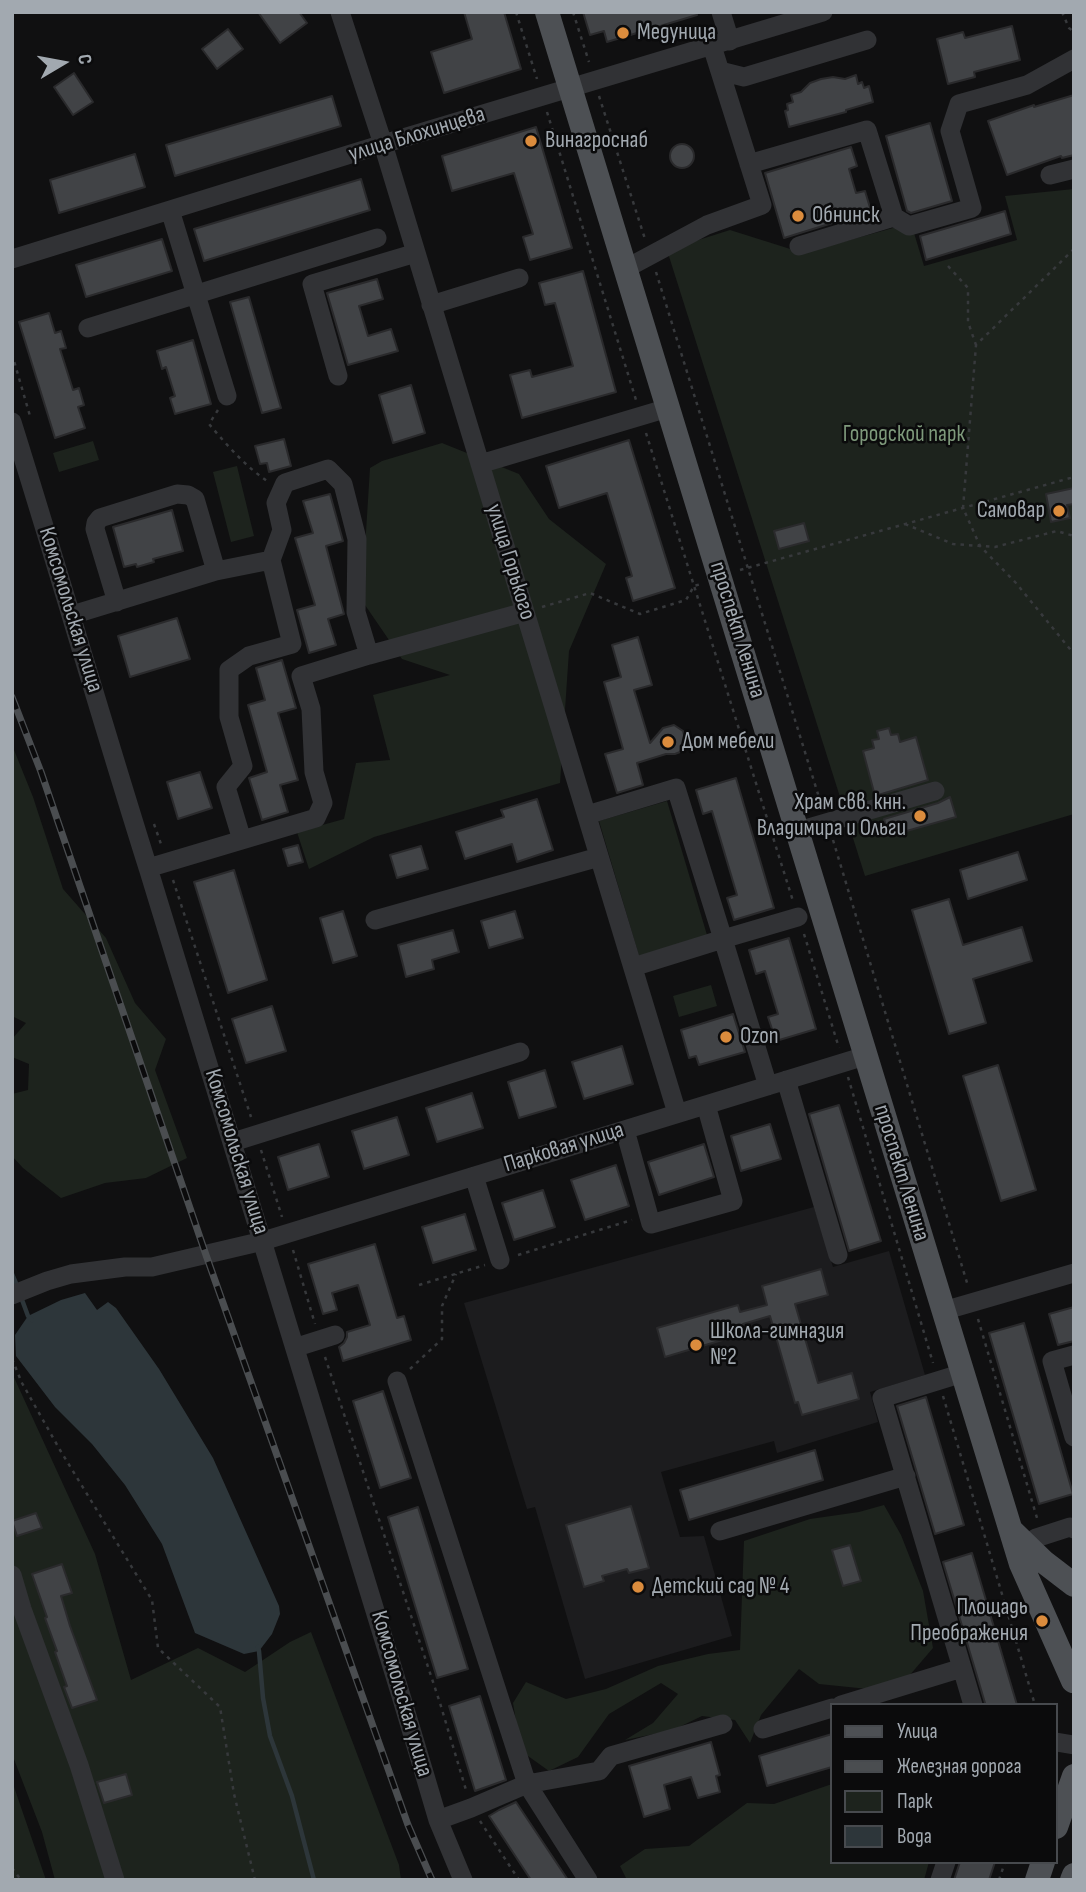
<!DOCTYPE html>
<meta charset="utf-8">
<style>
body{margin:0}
#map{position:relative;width:1086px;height:1892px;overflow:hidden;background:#101011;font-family:"Sofia Sans Condensed",sans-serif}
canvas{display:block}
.frame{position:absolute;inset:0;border:14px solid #a2a9b0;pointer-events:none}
.legend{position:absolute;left:830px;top:1703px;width:228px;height:161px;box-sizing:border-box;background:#0b0b0c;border:2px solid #474a4e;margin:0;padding:9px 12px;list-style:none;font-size:21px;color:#a2a9b0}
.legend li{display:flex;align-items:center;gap:14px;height:35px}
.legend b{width:35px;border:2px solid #474a4e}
.north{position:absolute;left:28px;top:28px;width:70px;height:70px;-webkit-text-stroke:5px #0b0b0c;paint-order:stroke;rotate:80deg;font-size:19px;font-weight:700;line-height:28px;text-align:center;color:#a2a9b0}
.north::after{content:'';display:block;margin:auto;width:24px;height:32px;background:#a2a9b0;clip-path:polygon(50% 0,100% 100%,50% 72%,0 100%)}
</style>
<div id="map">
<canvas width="1086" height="1892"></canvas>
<div class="frame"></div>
<ul class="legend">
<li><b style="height:9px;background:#4d5054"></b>Улица</li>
<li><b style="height:9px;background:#4a4d50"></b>Железная дорога</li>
<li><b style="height:19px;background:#1d231d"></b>Парк</li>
<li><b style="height:19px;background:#2d363a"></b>Вода</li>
</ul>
<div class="north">С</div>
</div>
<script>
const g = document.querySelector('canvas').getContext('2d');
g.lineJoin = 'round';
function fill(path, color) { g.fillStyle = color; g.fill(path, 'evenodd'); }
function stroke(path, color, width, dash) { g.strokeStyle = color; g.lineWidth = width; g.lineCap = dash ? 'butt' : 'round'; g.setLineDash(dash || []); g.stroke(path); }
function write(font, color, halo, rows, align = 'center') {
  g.font = font + ' "Sofia Sans Condensed",sans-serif'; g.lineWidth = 5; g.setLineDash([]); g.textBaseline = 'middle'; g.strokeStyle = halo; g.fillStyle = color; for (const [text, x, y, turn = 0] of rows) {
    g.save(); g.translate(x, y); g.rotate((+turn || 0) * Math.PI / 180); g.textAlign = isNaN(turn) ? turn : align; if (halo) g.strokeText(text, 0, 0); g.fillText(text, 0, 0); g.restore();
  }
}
fill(new Path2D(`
 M814,1207L833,1267L889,1251L925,1375L870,1392L878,1422L777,1453L774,1441L661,1472L680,1537L704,1536L732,1636L585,1679L535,1507L527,1509L464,1303Z`), '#1c1c1e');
fill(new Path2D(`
 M1074,189V814L865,876L667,250L730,230L803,253L911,223L924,266L1017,240L1005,196Z
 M93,441L99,460L59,472L53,453Z
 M442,443L519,474L549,519L606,564L569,651L560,783L374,837L309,869L297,832L344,819L356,763L390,760L373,695L450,675L402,659L365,605L366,532L370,468L382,461Z
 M237,466L254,536L231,542L213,472Z
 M12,745L33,797L63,889L106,938L135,1003L166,1039L155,1070L187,1158L146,1178L105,1183L61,1198L23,1168L12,1156V1094L28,1090L29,1064L12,1057V1039L26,1023L12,1016Z
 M667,801L707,935L639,956L599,821Z
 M711,985L717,1006L679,1017L673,996Z
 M12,1373L95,1554L131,1680L198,1648L245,1672L290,1642L311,1632L399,1865L401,1880H55L42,1832L12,1754Z
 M884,1505L901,1535L923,1591L933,1648L909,1676L868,1689L819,1684L799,1669L761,1715L750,1743L735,1720L702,1716L673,1730L625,1740L653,1723L678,1694L661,1683L609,1714L578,1757L549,1771L521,1751L513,1703L526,1682L566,1699L606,1689L658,1666L708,1654L740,1650L744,1541L810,1519L859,1512Z
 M12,1781L46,1880H12Z
 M832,1784V1862H929L924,1880H627L620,1866L645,1849L689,1846L747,1803L774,1804Z`), '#1d231d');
fill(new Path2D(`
 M85,1293L97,1310L108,1302L116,1308L159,1369L213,1458L279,1606L280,1614L272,1634L259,1651L244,1654L195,1633L162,1544L125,1485L92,1444L55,1407L16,1356L15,1335L28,1316L61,1300Z`), '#2d363a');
stroke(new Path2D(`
 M12,1274L18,1288
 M21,1297L28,1316L32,1320
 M258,1647L259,1651L263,1698L270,1736L292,1796L314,1880`), '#2d363a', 4.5);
const building = new Path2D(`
 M258,12H299L307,23L280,43Z
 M464,12H504L521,69L444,93L431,52L472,39Z
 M583,12H696L697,15L607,42L604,31L590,35Z
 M1012,26L1020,60L974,72L975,77L948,84L937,39L963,32L965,38Z
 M228,29L243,49L217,69L202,49Z
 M74,73L93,102L73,115L54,87Z
 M856,75L858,84L862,82L864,88L869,86L873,102L846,110V112L789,127L785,111L788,110L787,104L793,102L791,95L801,92L810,83L821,79L833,77L845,79Z
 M1074,95V155L1062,158L1061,156L1007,175L988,121L1034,105V107Z
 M332,96L341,126L175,176L166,145Z
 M930,123L952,201L911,213L907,211L886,136Z
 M536,127L572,248L530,260L523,237L533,234L514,173L452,191L442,156Z
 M670 156a12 12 0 1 1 24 0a12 12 0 1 1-24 0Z
 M851,147L857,166L849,169L856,193L865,191L871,211L784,238L765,173Z
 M135,154L145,187L59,213L50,180Z
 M361,179L370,210L204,261L194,229Z
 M1005,211L1011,234L926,260L920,236Z
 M162,239L172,271L86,297L76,265Z
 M583,271L616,392L522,418L510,375L530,370L532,377L573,366L555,303L545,305L539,283Z
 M377,279L383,299L359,306L368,336L391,329L398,351L348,365L327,293Z
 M249,297L281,408L262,413L230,302Z
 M49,313L55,333L61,331L66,348L60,349L73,390L79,388L84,405L78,407L85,428L55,438L19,322Z
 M193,340L211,404L175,414L170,398L175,396L166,367L162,369L157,351Z
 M411,385L425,433L393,443L379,395Z
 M284,439L291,466L269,472L267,463L260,464L255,446Z
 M629,440L675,588L633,601L626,578L632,576L607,493L559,508L546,466Z
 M1074,488V504L1067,505L1070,518L1051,522L1046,494Z
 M330,494L343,541L326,546L344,614L328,619L336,645L309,653L297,610L315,605L295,538L313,533L303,501Z
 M172,510L183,551L153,559L154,562L137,567L136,564L124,567L113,527Z
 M804,523L809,541L779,549L774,531Z
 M177,618L190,659L130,677L118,636Z
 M638,637L652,685L634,690L650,743L663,728L674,725L683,731L686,742L680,752L675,754H666L637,763L643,785L617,793L605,754L623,749L604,682L621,677L612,645Z
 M282,660L296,708L278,713L298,780L280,785L288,812L262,820L249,778L267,772L248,705L265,700L256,668Z
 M889,728L891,735L898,734L900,742L916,737L928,780L875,796L863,751L874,748L872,740L879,739L877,731Z
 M200,772L212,808L178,819L167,782Z
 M736,778L774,908L734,920L727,898L737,895L712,811L703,814L696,790Z
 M950,797L956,817L889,836L884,819L938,803Z
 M537,799L553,850L517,862L512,844L465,859L456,832L504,817L501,810Z
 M298,845L303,862L288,866L283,849Z
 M421,846L428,869L397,878L390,855Z
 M1018,852L1027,880L968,899L960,870Z
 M234,870L267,980L228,993L194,882Z
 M949,899L963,945L1022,927L1032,961L973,979L986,1023L949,1034L912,910Z
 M343,911L357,956L333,963L320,918Z
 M515,911L523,938L489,948L481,921Z
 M453,930L459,952L432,960L434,969L406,977L398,945Z
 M789,938L816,1029L776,1041L768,1017L778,1014L765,971L756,974L749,950Z
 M272,1006L286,1051L246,1063L232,1019Z
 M733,1014L745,1052L699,1065L696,1056L689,1058L681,1030Z
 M622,1046L633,1084L584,1099L572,1062Z
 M998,1065L1036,1190L1001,1201L963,1076Z
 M545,1070L556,1107L519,1118L508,1082Z
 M472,1093L483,1128L437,1142L426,1108Z
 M839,1105L881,1241L849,1251L809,1114Z
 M397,1117L409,1155L364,1169L352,1131Z
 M770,1124L781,1159L741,1171L731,1136Z
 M319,1144L329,1177L288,1190L278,1157Z
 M704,1144L714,1177L659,1195L648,1162Z
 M616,1165L629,1206L585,1220L571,1180Z
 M543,1190L555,1227L514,1240L502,1203Z
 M465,1214L476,1250L433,1263L422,1227Z
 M375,1244L397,1318L404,1316L411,1340L343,1361L339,1347L344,1343L347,1337V1332L370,1325L358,1285L332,1293L337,1310L323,1314L308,1264Z
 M821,1269L828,1295L795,1304L818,1383L852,1373L859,1399L802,1415L798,1402L795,1403L770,1316L743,1324L746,1333L665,1357L657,1328L738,1305L740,1312L767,1305L762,1286Z
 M1074,1307V1341L1058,1345L1049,1314Z
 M1024,1323L1073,1494L1039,1504L989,1333Z
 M383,1391L411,1478L380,1488L353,1401Z
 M926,1397L964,1525L935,1534L897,1406Z
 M815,1450L823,1480L689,1520L680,1490Z
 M631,1506L649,1568L629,1573L627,1569L602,1576L604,1581L584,1587L566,1525Z
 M418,1507L468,1669L437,1678L388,1517Z
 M36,1513L42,1528L17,1536L12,1521Z
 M850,1545L861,1581L843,1586L832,1550Z
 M972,1553L1017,1705H985V1703L943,1562Z
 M62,1564L72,1593L61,1596L70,1626L97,1700L72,1708L64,1687L67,1686L55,1652L57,1651L45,1618L47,1617L32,1574Z
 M480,1696L506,1780L475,1791L449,1706Z
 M832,1734V1767L767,1786L759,1756Z
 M711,1742L720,1775L716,1776L720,1792L698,1798L691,1777L664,1785L670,1809L644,1817L629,1766Z
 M126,1774L132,1795L104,1803L97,1782Z
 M516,1802L568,1880H531L489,1816L499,1810Z
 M960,1862H995L989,1880H954Z`);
fill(building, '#414346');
stroke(building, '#2a2a2c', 2);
stroke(new Path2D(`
 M516,12L537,79
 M573,12L589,62
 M1062,12L1069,28L1074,32
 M599,96L645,239
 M547,112L636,400
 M1074,249L976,345L963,508L980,546L1016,583L1074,654
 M948,266L968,288V322L976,345
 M656,272L822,807
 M12,354L30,416
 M218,410L209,424C226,444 245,466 267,481
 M646,433L793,901
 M905,524L953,544L995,547L1057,531L1074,536
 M740,570L1074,477
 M542,607L590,593L640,614L686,600L694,586L701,584
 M154,824L162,847
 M833,840L968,1286
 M173,880L251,1117
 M804,934L839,1048
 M848,1077L933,1363
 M261,1150L282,1217
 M293,1250L315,1324
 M518,1255L632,1220
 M419,1285L485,1265
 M978,1319L1037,1518H1040
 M325,1357L440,1703L466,1790
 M12,1359L22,1383L60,1450L152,1600L158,1648L220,1707L234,1794L255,1880
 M410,1369L442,1339V1306L456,1274
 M943,1396L1035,1705
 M480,1821L519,1880
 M12,1868L21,1880
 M999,1880L1005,1862`), '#37393c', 2.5, [3.5, 5]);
stroke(new Path2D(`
 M340,12L383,144L677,1113
 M721,12L730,41
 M720,71L744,77L867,40
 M749,164L867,130L894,217L799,246
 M1050,175L1074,169
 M170,210L227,396
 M894,217L909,226L972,208L950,131L959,104L1027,85L1074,59
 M12,259L383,144L823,12
 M625,269L707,225L762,205L712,46
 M431,305L519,278
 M88,328L377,238
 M338,376L312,284L416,253
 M12,422C59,572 102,722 149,871C242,1173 335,1474 425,1776L438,1820L463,1880
 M480,464L668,408
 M117,602L95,529L96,523L100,518L177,494L188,495L195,499L216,571
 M72,615L216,571L271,560
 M369,655L525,612
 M587,815L676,788L723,939L798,917
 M798,831L935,791
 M148,868L242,840L226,787L243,766L229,717V670L249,656L292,644L271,560L282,530L276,503L285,483L328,469L343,484L357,539L356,612L369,655L301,676L311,709L314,772L323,803L316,818L242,840
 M375,920L599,857
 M633,967L723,939L768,1086
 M786,1080L838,1255
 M625,1130L651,1224L733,1201L706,1105
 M233,1142L520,1052
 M474,1176L500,1260
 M12,1295L47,1281L71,1274L125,1267H152L263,1241L865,1056
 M943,1311L1074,1273
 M297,1347L335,1335
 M1074,1355L1052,1361L1074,1437
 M963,1373L882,1398L973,1705
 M397,1381L527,1784L588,1880
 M720,1531L906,1476
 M1025,1544L1036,1538L1070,1527L1074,1529
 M12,1575L22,1609L79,1765L115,1880
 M841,1705L962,1668
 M763,1729L832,1708
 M1056,1742L1074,1745
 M438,1820L471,1808L527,1784L599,1771L611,1756L723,1724
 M940,1880L946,1862`), '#313235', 19);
stroke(new Path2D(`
 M547,12L1021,1564L1073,1681
 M1012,1531L1044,1562L1074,1585
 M1056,1827L1074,1776
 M1037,1880L1043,1862
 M1072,1880L1074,1875`), '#4d5054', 24);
const rail = new Path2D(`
 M12,697L41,772L206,1255L408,1825L432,1880`);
stroke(rail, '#4a4d50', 7);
stroke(rail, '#0b0b0c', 4.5, [13]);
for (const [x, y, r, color] of [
 [623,33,7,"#db8c3d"],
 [531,141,7,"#db8c3d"],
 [798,216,7,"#db8c3d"],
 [1059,511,7,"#db8c3d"],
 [668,742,7,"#db8c3d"],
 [920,816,7,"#db8c3d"],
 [726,1037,7,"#db8c3d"],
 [696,1345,7,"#db8c3d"],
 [638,1587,7,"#db8c3d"],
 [1042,1621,7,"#db8c3d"]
]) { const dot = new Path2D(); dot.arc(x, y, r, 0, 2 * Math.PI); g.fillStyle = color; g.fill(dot); stroke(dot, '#0b0b0c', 2.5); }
write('23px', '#a2a9b0', '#0b0b0c', [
 ["Медуница",637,33],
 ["Винагроснаб",545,141],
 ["Обнинск",812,216],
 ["Самовар",1045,511,"right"],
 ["Дом мебели",682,742],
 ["Храм свв. кнн.",906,803,"right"],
 ["Владимира и Ольги",906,829,"right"],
 ["Ozon",740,1037],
 ["Школа-гимназия",710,1332],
 ["№2",710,1358],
 ["Детский сад № 4",652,1587],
 ["Площадь",1028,1608,"right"],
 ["Преображения",1028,1634,"right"]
], 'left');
write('23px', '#a2a9b0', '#0b0b0c', [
 ["улица Блохинцева",417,135,-17],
 ["улица Горького",510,562,73],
 ["Комсомольская улица",70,610,73],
 ["проспект Ленина",737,630,73],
 ["Парковая улица",564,1148,-17],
 ["Комсомольская улица",236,1152,73],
 ["проспект Ленина",901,1173,73],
 ["Комсомольская улица",401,1694,74]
]);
write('23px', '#7e997b', '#0b0b0c', [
 ["Городской парк",904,435]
]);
</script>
